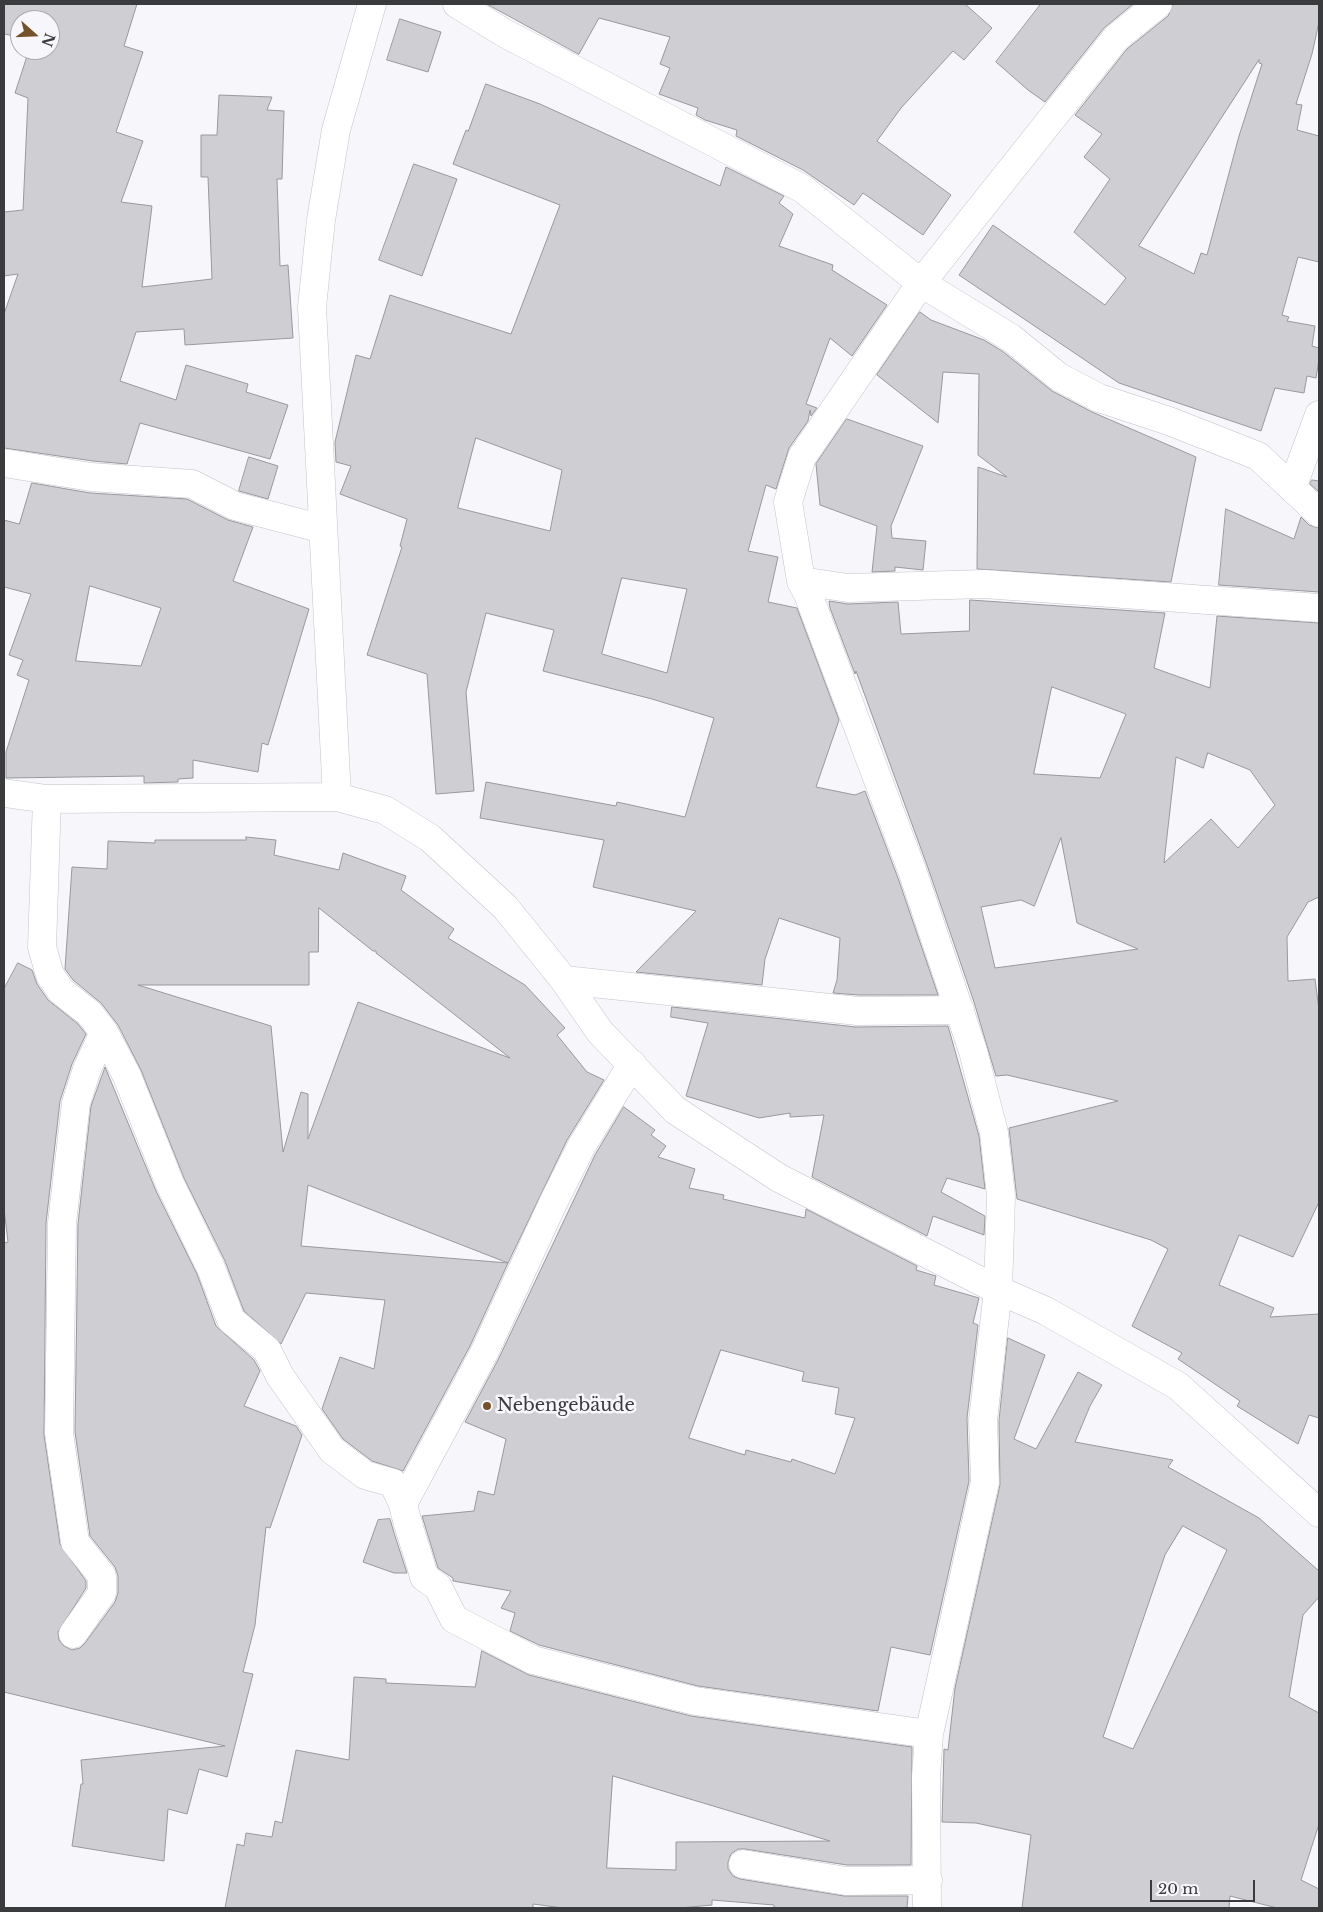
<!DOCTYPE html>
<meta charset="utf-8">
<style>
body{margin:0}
#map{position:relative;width:1323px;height:1912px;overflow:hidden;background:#f6f6fb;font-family:"Libre Baskerville",serif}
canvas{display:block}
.frame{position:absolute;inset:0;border:5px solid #3a3b3c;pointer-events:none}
.north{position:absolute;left:10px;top:10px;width:50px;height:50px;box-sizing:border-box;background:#f6f6fb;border:1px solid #ababaf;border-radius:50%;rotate:110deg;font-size:14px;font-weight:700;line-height:20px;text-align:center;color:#3a3b3c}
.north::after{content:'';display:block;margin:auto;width:18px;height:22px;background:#74532a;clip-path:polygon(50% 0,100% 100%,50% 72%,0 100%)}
.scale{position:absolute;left:1150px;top:1880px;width:105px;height:22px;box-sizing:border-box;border:2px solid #3a3b3c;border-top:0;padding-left:6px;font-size:15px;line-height:18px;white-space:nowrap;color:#3a3b3c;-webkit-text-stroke:4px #f6f6fb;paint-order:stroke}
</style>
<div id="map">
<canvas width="1323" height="1912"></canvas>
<div class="frame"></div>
<div class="north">N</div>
<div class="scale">20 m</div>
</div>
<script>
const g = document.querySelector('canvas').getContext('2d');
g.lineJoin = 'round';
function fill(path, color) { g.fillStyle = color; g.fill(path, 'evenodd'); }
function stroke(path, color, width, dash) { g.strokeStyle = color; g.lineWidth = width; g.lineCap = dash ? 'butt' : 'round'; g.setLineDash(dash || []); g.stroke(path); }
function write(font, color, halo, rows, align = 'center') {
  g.font = font + ' "Libre Baskerville",serif'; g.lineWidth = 5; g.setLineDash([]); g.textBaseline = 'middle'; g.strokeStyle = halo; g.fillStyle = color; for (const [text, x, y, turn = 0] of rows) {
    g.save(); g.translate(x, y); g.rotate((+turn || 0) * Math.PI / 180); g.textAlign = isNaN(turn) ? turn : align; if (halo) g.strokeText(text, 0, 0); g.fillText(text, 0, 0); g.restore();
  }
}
const building = new Path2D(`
 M4,4H137L124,46L143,52L116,132L143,141L121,202L152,206L142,287L212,279L208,177H201V135H217L219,95L272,97L267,110L284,111L282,179H277L280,266L288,265L293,338L185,345L184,329L136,332L120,381L176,400L186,365L248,384L246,392L288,405L270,459L140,423L127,464L93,461L4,448V314L18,274L4,276V212L23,210L28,98L15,93L29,50H50V20H20V37L4,34Z
 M487,4H965L992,28L964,60L953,51L901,108L877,141L951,195L923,235L863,193L854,205L803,170L736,136L737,130L705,120L696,115L698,108L659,94L670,68L660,64L670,37L599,18L579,54Z
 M1041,4H1133L1104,28L1045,102L1028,90L996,62Z
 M1173,4H1319V22L1312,54L1296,104L1302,105L1297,130L1319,136V262L1298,257L1282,315L1289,317L1287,321L1315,326L1312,346L1319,348V359L1316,378L1307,376L1304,393L1275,388L1261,431L1119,383L959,275L993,225L1105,305L1126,278L1074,232L1110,179L1084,157L1102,134L1075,115L1127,49L1168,16ZM1259,60V63L1262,64L1239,136L1207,255L1201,253L1194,274L1139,246Z
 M400,19L441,32L428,72L387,60Z
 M486,84L540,104L720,186L726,167L784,196L779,203L793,214L779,246L833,265L832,270L887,305L852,356L830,338L806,404L817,408L811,416L810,410L808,421L789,448L776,489L766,485L748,551L778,557L768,602L797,608L839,720L816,787L855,795L865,791L898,878L938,995H859L833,993L837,980L840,938L779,918L765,959L762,985L636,972L696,911L593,887L604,840L480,818L486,782L616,806L617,802L685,817L714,718L652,699L543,671L554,630L486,613L466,692L474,791L436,794L427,674L367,655L402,547L400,546L407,519L340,494L351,466L336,462L335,442L356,355L370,359L390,295L511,334L560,205L453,164L466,130L468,131ZM476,438L562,470L550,531L458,508ZM622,578L687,589L667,673L602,654Z
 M414,164L457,179L422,276L379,260Z
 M920,312L931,320L984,340L1002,351L1052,391L1092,412L1196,457L1171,582L977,569L978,467L1007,477L978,455L979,374L943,372L938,423L877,375Z
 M847,419L923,446L891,526L892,538L926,541L923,570L895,567V571L872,572L877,526L820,505L816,464Z
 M249,457L278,466L268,499L239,491Z
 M1312,480L1319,481V492L1310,484Z
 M32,483L90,493L187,499L228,520L253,527L233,581L309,609L268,745L262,743L258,772L193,760V778L178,779V782L144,783V776L6,778V752L29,680L17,675L23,660L9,655L31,594L4,587V520L19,524ZM90,586L161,608L141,666L76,661Z
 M1226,509L1294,539L1301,517L1309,525L1319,528V592L1219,585Z
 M970,600L1165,613L1154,668L1210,688L1217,616L1319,623V897L1308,902L1287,937L1288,981L1315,979L1319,1010V1202L1293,1257L1239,1235L1219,1285L1274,1308L1270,1317L1319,1314V1418L1309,1415L1298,1444L1237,1406L1240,1401L1178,1359L1182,1353L1132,1326L1168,1249L1151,1240L1017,1199L1009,1128L1118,1101L1007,1075L996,1076L974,1002L928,868L856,671L855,674L830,608L829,601L848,604L898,602L901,634L969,631ZM1052,687L1126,714L1100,778L1034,774ZM1208,753L1250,770L1275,805L1238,848L1211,819L1164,863L1176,757L1203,768ZM1061,838L1077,923L1138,949L995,968L981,907L1021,900L1034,906Z
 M246,837L276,840L274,855L339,870L343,853L406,876L401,890L454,929L448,938L525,985L565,1028L557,1035L587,1072L604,1080L567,1140L508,1263L308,1185L301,1246L508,1263L470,1346L403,1471L372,1461L343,1439L322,1409L340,1357L374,1369L385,1300L306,1293L281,1344L244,1311L225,1261L184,1178L141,1070L118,1025L101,1003L73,980L65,969L72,867L107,869L108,841L155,843V840H246ZM319,908L373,951H376V953L510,1058L358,1002L308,1139V1094L301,1092L283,1152L271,1026L138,985H309V952H318Z
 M18,963L32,970L37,984L48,1000L78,1024L86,1034L72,1064L60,1101L46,1223L44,1435L60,1544L86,1581V1588L58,1632L59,1640L64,1646L72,1650L80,1648L85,1643L115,1602L118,1593V1576L115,1567L90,1536L75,1432L78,1224L91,1106L105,1067L156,1191L197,1274L216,1326L254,1360L260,1371L244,1406L296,1426L302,1435L270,1528L266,1527L255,1625L243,1672L253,1674L227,1777L199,1769L187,1814L168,1809L164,1861L72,1846L81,1784H83L81,1760L225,1746L4,1692V1243L8,1242L4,1209V989Z
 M672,1007L856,1027L948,1026L979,1136L985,1189L947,1178L941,1192L985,1216L984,1235L933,1216L927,1236L812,1177L824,1115L790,1117V1113L759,1118L686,1096L708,1023L671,1017Z
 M624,1107L655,1130L651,1135L666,1146L658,1157L695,1169L689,1188L724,1195L723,1199L805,1218L806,1209L917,1266L916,1270L936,1276L934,1285L979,1298L973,1323L978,1325L967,1418L969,1481L930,1655L891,1647L878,1711L698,1686L539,1645L510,1631L515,1613L501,1608L511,1591L453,1581V1578L438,1568L422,1516L474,1511L478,1491L494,1495L506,1439L465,1422L498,1360L595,1155ZM721,1350L804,1372L802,1381L839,1388L835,1414L855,1418L835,1474L792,1459L791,1462L746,1450L745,1455L689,1438Z
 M1008,1338L1045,1355L1014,1439L1036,1449L1078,1372L1102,1385L1090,1406L1075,1442L1173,1460L1168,1467L1259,1518L1319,1571V1597L1303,1615L1289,1697L1319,1713V1824L1301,1880L1319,1889V1908H1277L1230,1896L1229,1908H1022L1031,1835L976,1823L942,1822L944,1749L948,1750L955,1688L1000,1485L999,1421ZM1183,1526L1227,1550L1133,1749L1103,1737L1165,1555Z
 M390,1519L395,1536L407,1573H394L363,1562L378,1520Z
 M482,1651L529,1675L691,1716L912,1747L911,1865H847L745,1849H738L731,1854L728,1862V1869L733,1876L740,1879L844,1896H908L907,1908H774V1905L712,1900V1905L680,1908H563L533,1904V1908H225L237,1844L244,1846L246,1833L272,1837L275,1821L282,1823L296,1750L349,1760L354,1677L386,1679V1683L475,1687ZM613,1776L830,1841L676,1842V1870L607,1868Z`);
fill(building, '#ceced3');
stroke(building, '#99999d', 1);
const street = new Path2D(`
 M457,4L506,34L803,189L921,283L1011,338L1059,377L1099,398L1169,421L1258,456L1319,513
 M4,463L91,477L192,484L235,506L323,529
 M1292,488L1319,415
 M801,581L848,588L984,584L1319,608
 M4,793L47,799L337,797L385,810L430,838L505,907L564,980L600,1032L675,1110L779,1178L998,1290L1046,1311L1178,1386L1319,1513
 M337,797L312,307L321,220L336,130L372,4
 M47,799L42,947L50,975L61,991L89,1013L104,1032L127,1076L170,1184L211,1268L231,1320L267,1350L280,1376L332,1450L365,1475L393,1483L403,1504L484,1353L553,1203L581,1147L632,1064
 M564,980L858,1011L960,1010
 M403,1504C408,1529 418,1552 424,1577L438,1587L454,1619L533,1660L695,1701L929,1734
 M73,1634L102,1593V1576L75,1542L59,1433L62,1223L76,1103L87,1069L104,1032
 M743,1864L846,1881L928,1880
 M927,1908L926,1777L929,1734L985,1482L983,1420L998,1290L1001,1196L994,1133L973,1051L913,873L808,594L801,581L788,502L802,457L921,283L1116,38L1158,4`);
stroke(street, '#c3c4c8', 29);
stroke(street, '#fff', 28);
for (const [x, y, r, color] of [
 [487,1406,5,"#74532a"]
]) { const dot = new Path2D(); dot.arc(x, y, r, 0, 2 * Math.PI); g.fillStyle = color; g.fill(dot); stroke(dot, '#f6f6fb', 2); }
write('18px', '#3a3b3c', '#f6f6fb', [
 ["Nebengebäude",497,1406]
], 'left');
</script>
